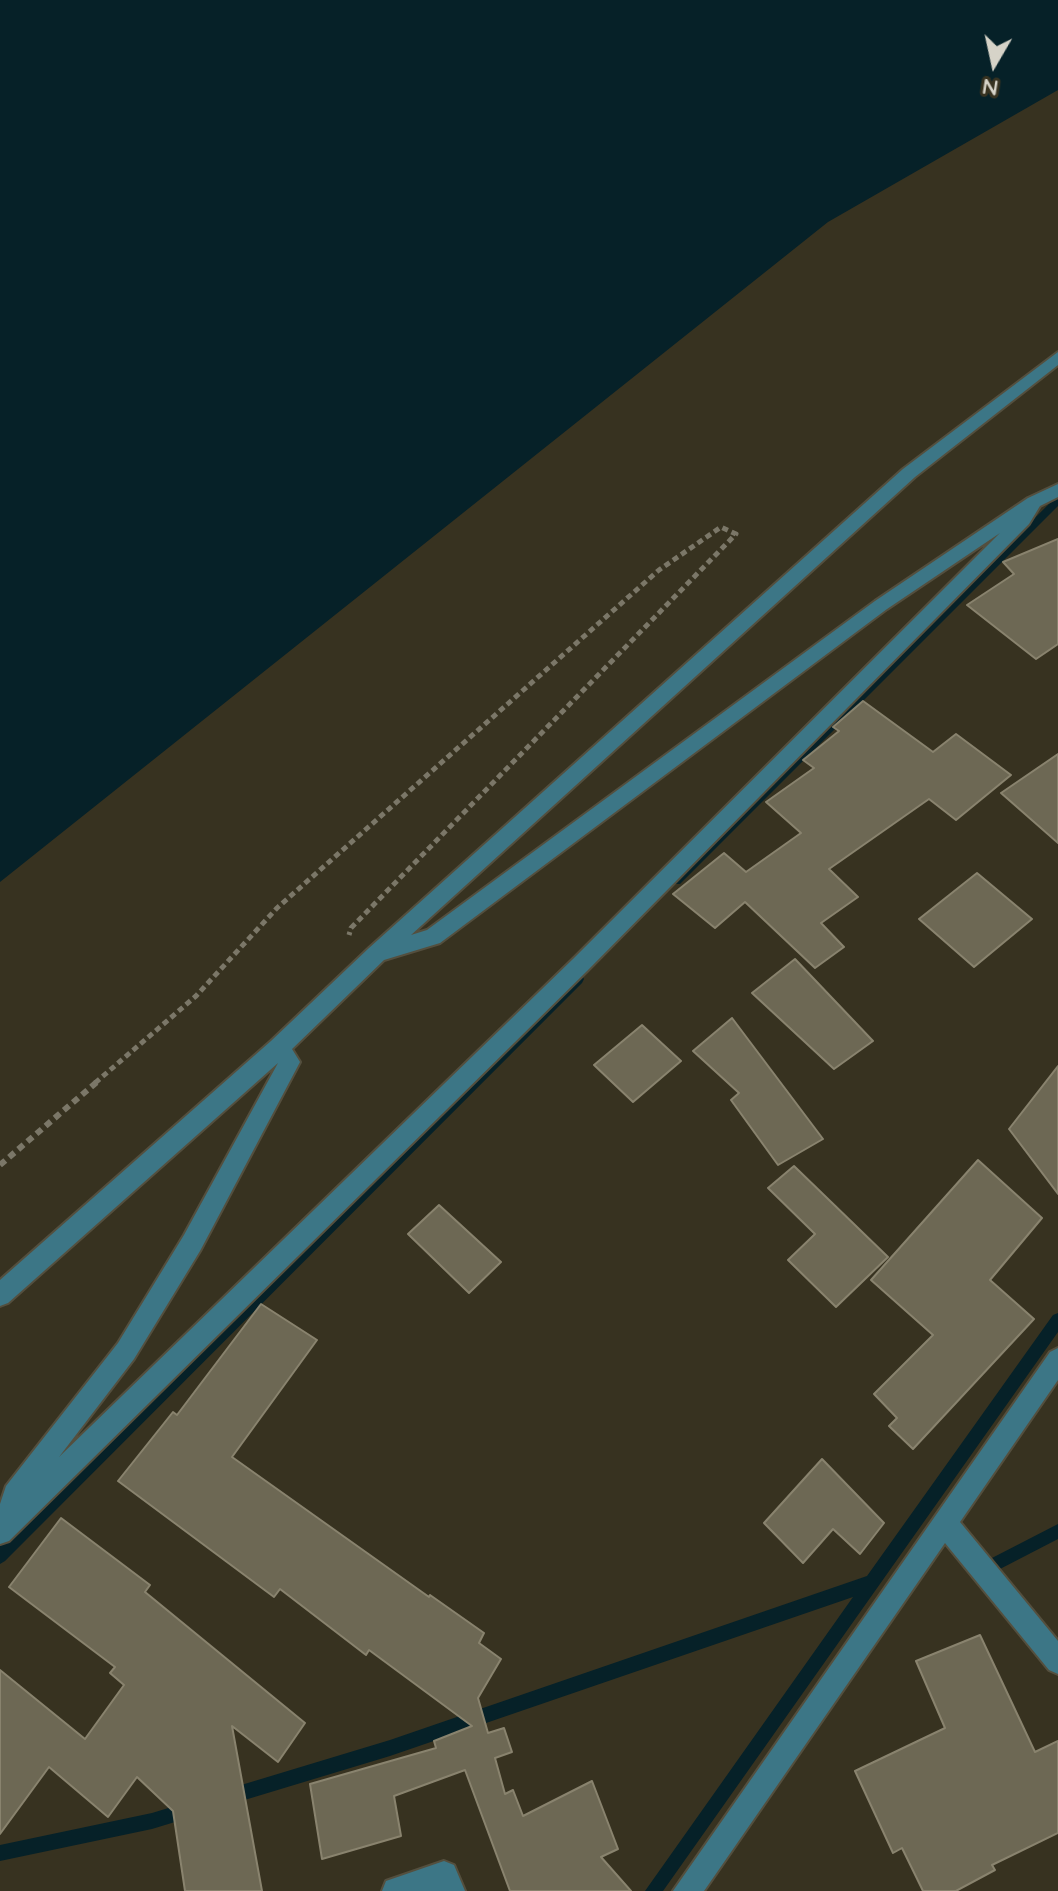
<!DOCTYPE html>
<style>
body{margin:0}
#map{position:relative;width:1058px;height:1891px;overflow:hidden;background:#373220;font-family:Quicksand,sans-serif}
canvas{display:block}
.north{position:absolute;left:954px;top:24px;width:80px;height:80px;-webkit-text-stroke:6px #373220;paint-order:stroke;rotate:189deg;font-size:22px;font-weight:700;line-height:32px;text-align:center;color:#d6d3c8}
.north::after{content:'';display:block;margin:auto;width:28px;height:36px;background:#d6d3c8;clip-path:polygon(50% 0,100% 100%,50% 72%,0 100%)}
</style>
<div id="map">
<canvas width="1058" height="1891"></canvas>
<div class="north">N</div>
</div>
<script>
const g = document.querySelector('canvas').getContext('2d');
g.lineJoin = 'round';
function fill(path, color) { g.fillStyle = color; g.fill(path, 'evenodd'); }
function stroke(path, color, width, dash) { g.strokeStyle = color; g.lineWidth = width; g.lineCap = dash ? 'butt' : 'round'; g.setLineDash(dash || []); g.stroke(path); }
fill(new Path2D(`
 M0,0H1058V90L828,222L0,882Z`), '#062128');
fill(new Path2D(`
 M1058,497V506L680,884H672L670,881L672,878L1055,498Z
 M578,974L582,975L584,979L582,983L5,1561L0,1564V1545L574,975Z
 M1058,1313V1332L663,1891H645L853,1597L390,1756L228,1805L222,1803L220,1797L222,1791L228,1789L390,1740L867,1576L1053,1315Z
 M1058,1524V1539L1000,1569L995,1572L990,1569L987,1564L990,1559Z
 M188,1802L194,1804L196,1810L194,1816L188,1818L152,1829L0,1861V1845L152,1813Z`), '#062128');
const building = new Path2D(`
 M1058,539V644L1036,659L967,605L1014,574L1003,562Z
 M863,701L933,752L956,734L1011,775L956,820L929,799L829,869L858,897L821,923L844,947L815,968L745,902L715,928L673,894L724,853L746,872L801,833L766,802L814,768L803,760L839,731L833,727Z
 M1058,754V843L1001,793Z
 M977,873L1032,919L974,967L919,919Z
 M795,959L873,1041L834,1069L752,993Z
 M732,1018L823,1139L778,1165L731,1100L739,1093L693,1051Z
 M642,1025L681,1061L633,1102L594,1065Z
 M1058,1066V1194L1009,1129Z
 M978,1160L1042,1218L990,1280L1034,1319L913,1449L889,1426L897,1418L874,1394L933,1335L871,1280Z
 M794,1166L888,1257L836,1307L788,1260L815,1234L768,1188Z
 M439,1205L501,1262L469,1293L408,1234Z
 M261,1304L317,1340L232,1457L429,1597L430,1595L484,1633L479,1643L501,1659L478,1698L488,1733L504,1728L512,1752L495,1758L505,1794L513,1790L523,1816L592,1781L618,1849L601,1857L631,1891H510L465,1770L394,1796L401,1836L322,1859L310,1784L436,1748L434,1741L472,1726L369,1650L366,1655L280,1589L274,1597L118,1481L173,1412L177,1415Z
 M822,1459L884,1523L860,1554L833,1529L803,1563L764,1523Z
 M61,1518L150,1585L145,1592L305,1723L278,1762L232,1726L262,1891H185L173,1811L137,1777L108,1817L49,1767L0,1834V1670L85,1739L124,1685L110,1673L115,1667L9,1587Z
 M980,1635L1035,1752L1058,1741V1833L992,1865L995,1870L956,1891H923L902,1848L893,1853L855,1771L945,1728L916,1661Z`);
fill(building, '#6d6854');
stroke(building, '#89836e', 2);
const minor = new Path2D(`
 M1058,352V365L915,477L411,935L427,930L875,601L1028,498L1058,484V497L1040,506L1029,524L587,971L9,1541L0,1544V1504L6,1486L118,1343L184,1235L278,1063L8,1303L0,1306V1280L271,1041L369,948L903,469ZM1000,533L573,959L59,1457L134,1359L200,1251L300,1062L292,1049L384,960L440,943L887,609Z
 M1058,1348V1380L960,1522L1058,1641V1674L1049,1670L945,1543L704,1891H673L1050,1352Z
 M444,1861L454,1865L465,1891H382L386,1881Z`);
stroke(minor, '#544f3e', 4);
stroke(new Path2D(`
 M95,1083L196,996L277,908L659,570L721,527L736,534L351,928L349,935`), '#7b7768', 5, [6, 4]);
stroke(new Path2D(`
 M0,1165L98,1081`), '#7b7768', 6, [7, 5]);
fill(minor, '#3c7686');
</script>
